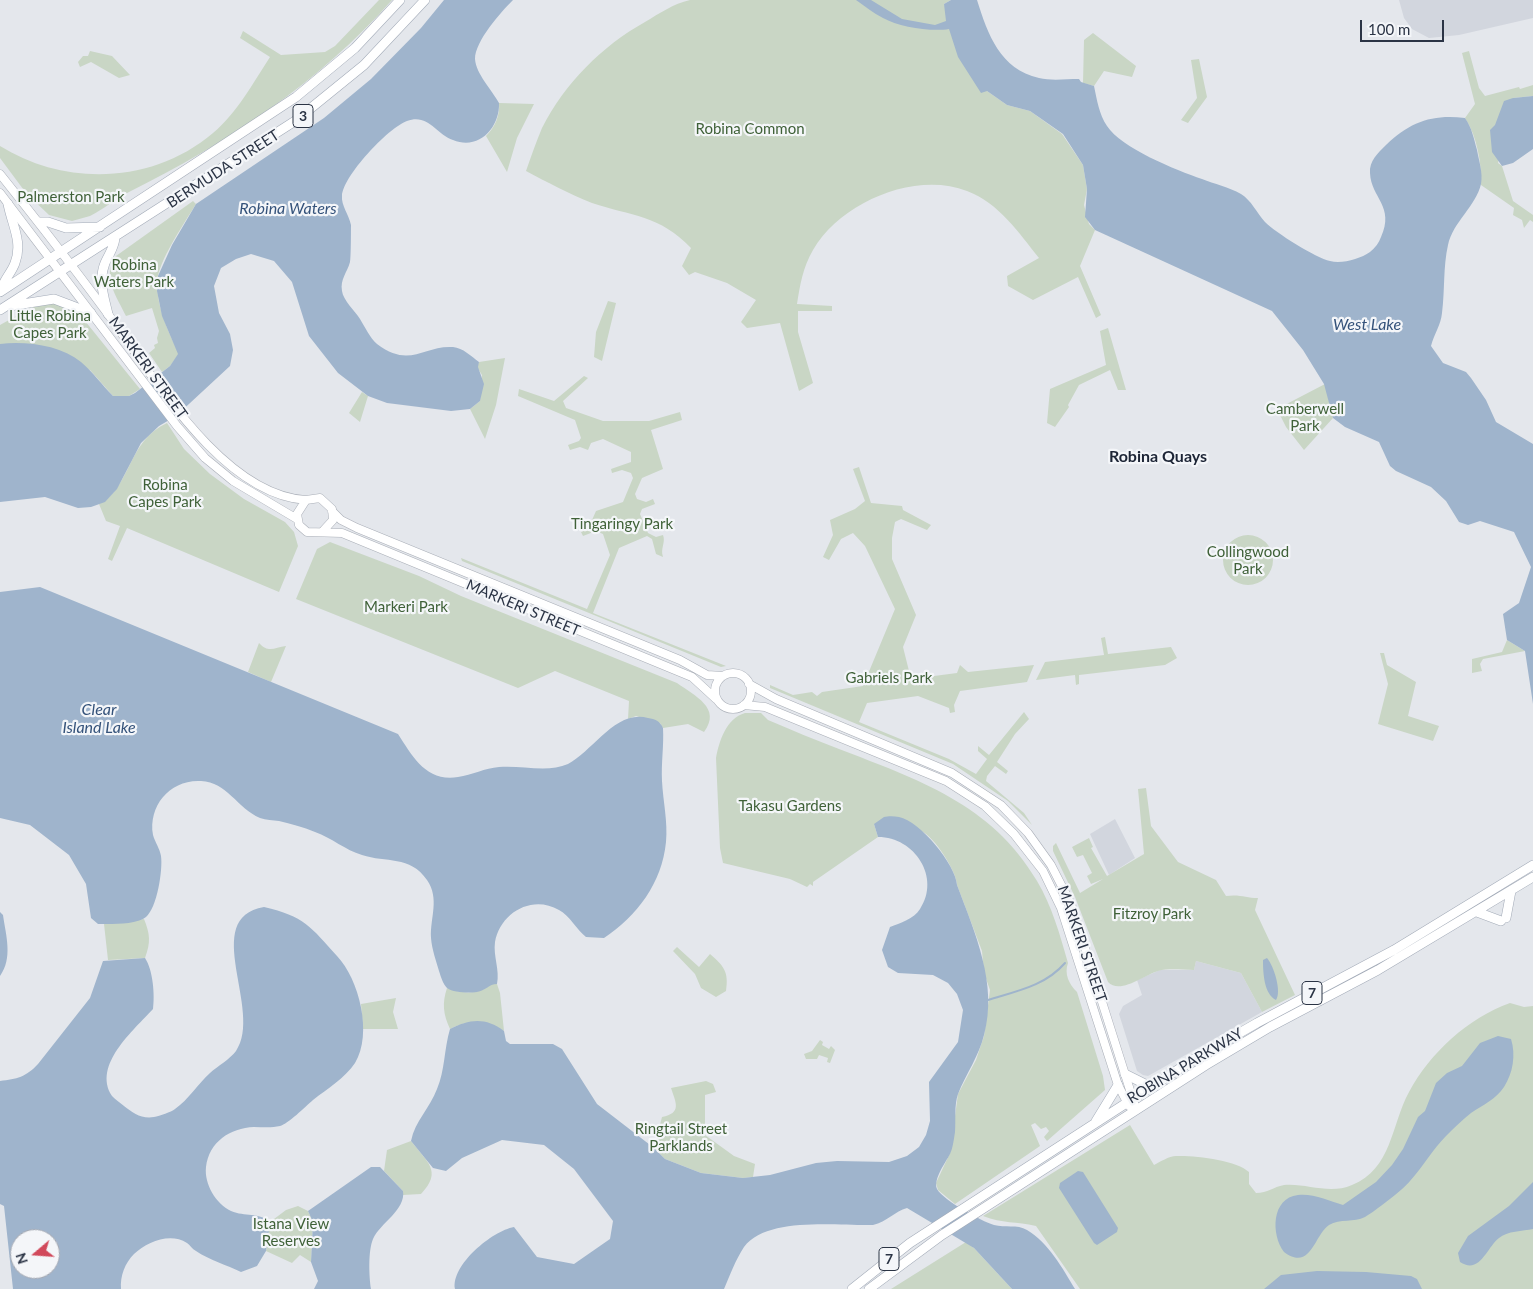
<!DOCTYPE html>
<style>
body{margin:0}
#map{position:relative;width:1533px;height:1289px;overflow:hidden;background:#e4e7ec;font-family:Lato,sans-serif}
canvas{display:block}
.north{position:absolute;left:10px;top:1229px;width:50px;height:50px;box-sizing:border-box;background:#f4f6f9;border:1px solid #a4a8b1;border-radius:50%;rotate:252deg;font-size:14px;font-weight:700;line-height:20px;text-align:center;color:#2b3445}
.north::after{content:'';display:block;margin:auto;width:18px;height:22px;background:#d1495b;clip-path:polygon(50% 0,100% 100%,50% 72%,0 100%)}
.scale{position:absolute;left:1360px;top:20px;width:84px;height:22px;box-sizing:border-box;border:2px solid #2b3445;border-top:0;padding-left:6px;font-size:15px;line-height:18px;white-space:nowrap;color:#2b3445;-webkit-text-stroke:4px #f4f6f9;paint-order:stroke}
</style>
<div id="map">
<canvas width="1533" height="1289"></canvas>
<div class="north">N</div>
<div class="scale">100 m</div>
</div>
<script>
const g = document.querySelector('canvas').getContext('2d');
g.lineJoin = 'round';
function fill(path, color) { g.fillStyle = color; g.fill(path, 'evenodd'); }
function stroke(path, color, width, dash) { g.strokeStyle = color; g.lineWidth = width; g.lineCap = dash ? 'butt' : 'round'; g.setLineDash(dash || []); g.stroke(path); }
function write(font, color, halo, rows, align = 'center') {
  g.font = font + ' Lato,sans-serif'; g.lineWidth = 4.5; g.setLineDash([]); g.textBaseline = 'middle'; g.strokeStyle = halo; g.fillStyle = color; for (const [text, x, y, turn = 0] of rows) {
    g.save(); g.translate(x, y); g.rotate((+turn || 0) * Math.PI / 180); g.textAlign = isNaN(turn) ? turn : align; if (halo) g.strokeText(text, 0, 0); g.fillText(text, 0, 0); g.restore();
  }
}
fill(new Path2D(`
 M1399,0H1533V18L1459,35L1429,38L1412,29L1404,18Z
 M1115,819L1135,858L1109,875L1090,834Z
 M1196,961L1241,973L1262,1012L1148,1076L1143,1075L1137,1071L1119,1014L1123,1006L1142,995L1137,980L1160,970H1194Z`), '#d2d6de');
fill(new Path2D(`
 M379,0H392C320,82 226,144 129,192C115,199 104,209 90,216L72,221L49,215L26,193L0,158V146C66,187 153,184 213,133C237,113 253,83 270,57L240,38L243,31L281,55L325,52L335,46Z
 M690,0H951L944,4L987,91L1007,105L1030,111L1062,134L1083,165L1087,189L1084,205L1089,224L1095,230L1080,266L1101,315L1096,318L1078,277L1033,300L1008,286L1007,276L1039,258C1019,233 999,203 967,191C915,171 841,202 813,250C803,267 800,285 797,304L832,306V311H798V332L813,383L799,391L780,323L747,328L741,322L756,300L727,283L695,272L689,275L682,266L691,248C660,215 631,216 592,203C569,194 547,182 526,171C531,157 536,142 542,128C565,83 602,46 645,22C660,13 673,4 690,0Z
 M1093,33L1136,66L1132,77L1104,71L1094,86L1083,83L1084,40Z
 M90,51L112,56L130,75L119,78L91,62L80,67L78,62L83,56H88Z
 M1469,51L1479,88L1485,96L1519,87L1520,89L1533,85V96L1513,98L1498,163L1502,166L1513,201L1533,215V222L1530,220L1524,228L1522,220L1513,215L1514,208L1481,185C1482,164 1477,136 1465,118L1475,104L1462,53Z
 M1199,59L1207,97L1188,123L1181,120L1197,98L1191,60Z
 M499,103L534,104L517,138L507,172L486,136C495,127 500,116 499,103Z
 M193,201L196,204C185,222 162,256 158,276C154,302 168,331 179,354L170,366L162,372L149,353L155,348L154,345L158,343L157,338L159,331L152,308L126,316C117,297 101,276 116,256Z
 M608,301L616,303L602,361L594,357L596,332Z
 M55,303L81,316L140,389L129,396H113L90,370L0,344V325L36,305Z
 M1108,328L1126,390H1118L1110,370L1079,385L1068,405L1069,407L1055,427L1047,423L1050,389L1106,365L1100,331Z
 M505,358L496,405L485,439L470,409L480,401L482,375L477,367L479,362Z
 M584,376L588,378L563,401L566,408L603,421H649L680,412L682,420L651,430L663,469L642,478L635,494L637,499L646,502L653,499L655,504L642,509L640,514L648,533L656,537L663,535C666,543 660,548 663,557L656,554L652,539L647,536L619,548L593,613L726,666L721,667L462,561L461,558L587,609L610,555L603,534L596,531L583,536L581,532L588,529L596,511L623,502L633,478L631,473L622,470L612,473L611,469L631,462V452L603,439L591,443L588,450L580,447L570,450L568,445L579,441L581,438L575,420L518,396L519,389L554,401Z
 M1325,384L1333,418L1304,450L1286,427L1277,409Z
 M362,392L368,396L360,422L349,413Z
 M167,423L184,449L210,474L244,499L285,522L294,532L298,546L279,592L127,528L112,561L108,559L120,526L106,521L99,504C131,488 127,441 167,423Z
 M859,467L871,503L902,506L903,510L931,525L927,530L901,519L895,522L892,538V559L916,615L903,647L911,679L957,673L960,665L968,672L1034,665L1027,682L960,691L954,705L955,712L950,713L949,708L918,696L867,703L859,722L949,759L976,774L987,759L978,751V746L989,755L1024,712L1029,719L1015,734L997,762L1008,771L1006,774L995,766L987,776L986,781L1024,813L1032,825L1008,801L953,764L770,688V685L793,695L812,692L817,696L822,692L863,686L895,609L865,546L853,533L841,539L829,560L823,557L833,535L830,520L855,509L865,501L853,469Z
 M1223 560a25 25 0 1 1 50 0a25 25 0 1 1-50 0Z
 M330,542L419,576L461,596L677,683C695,696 722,708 704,732L688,724L663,728L660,723L636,716L628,719L629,701L555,671L518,688L296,599L317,549Z
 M1105,637L1108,654L1171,647L1177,658L1165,665L1079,675V684L1076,685L1075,675L1036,680L1045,662L1104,655L1101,638Z
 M1507,640L1525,651L1483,659L1480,664L1482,671L1472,673V659L1502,652Z
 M259,643C269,654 275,647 286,646L271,682L248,672Z
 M1380,653H1384L1387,665L1416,682L1408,716L1439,726L1433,741L1378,724L1388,684Z
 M745,713H761L768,720C792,730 815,740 839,749C917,779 992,804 1037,881C1052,906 1060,935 1068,963C1064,974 1069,984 1077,992L1103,1076L1105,1090L1047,1141L1044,1137L1049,1131L1046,1127L1041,1129L1035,1123L1031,1125L1040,1146L955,1204L938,1190L936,1183L950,1153L958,1094L976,1060L984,1036L990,990L984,973L982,951L957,885C957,872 934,836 921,831C907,826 889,826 874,824L878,837L813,882V886L810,884L807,887L790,879L723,863L720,848L716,758C719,742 726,718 745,713Z
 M1146,788L1151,826L1178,862L1216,880L1226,896C1240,894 1246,898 1258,898L1255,910L1295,995L1262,1012L1241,973L1196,961L1194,970C1183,970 1169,968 1158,971C1144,975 1120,995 1108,982L1075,897L1053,851V846L1056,843L1080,893L1103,879L1091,884L1087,876L1092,873L1083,855L1077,857L1072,847L1089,838L1093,847L1091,848L1107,876L1144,854L1138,789Z
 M144,919C150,934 151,942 145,958L108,960L104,924Z
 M677,947L699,967L710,954C724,966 729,972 726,991L716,997L701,988L695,974L673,951Z
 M491,984H497L500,993L504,1031C485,1020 470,1019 450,1029C443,1014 442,1003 447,988C462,994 479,995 491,984Z
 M396,998L393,1012L398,1029H363L361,1004Z
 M1510,1003L1524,1007L1533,1006V1289H1080L1036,1226C1016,1221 1003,1224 983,1216L1130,1125L1154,1165C1160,1162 1169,1156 1176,1156C1193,1155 1237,1160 1249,1172V1184L1256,1193C1268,1193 1273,1187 1284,1185C1307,1183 1329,1195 1352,1185C1392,1169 1391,1125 1409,1092C1430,1053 1468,1018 1510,1003Z
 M820,1040L823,1042L822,1045L829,1049L831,1046L835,1050L830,1063L827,1062L828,1058L819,1055L817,1059H806L804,1054L812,1051Z
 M706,1081L713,1084L716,1092L705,1095V1135L734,1156L755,1164L753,1177L743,1178L701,1173L665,1159L654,1148L662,1117C682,1113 676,1103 671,1088Z
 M411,1141C427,1162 443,1171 421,1194L403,1195V1191L384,1171L387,1150Z
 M298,1206L308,1211L313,1222L311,1262L300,1255L292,1263L266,1251L270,1222L286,1210Z
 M966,1242L974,1248L1012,1289H891Z`), '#c9d6c5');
fill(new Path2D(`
 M444,0H513C501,12 475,41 475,59C476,74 492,90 499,103C500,127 479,151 453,140C436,134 428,113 407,121C388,128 343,176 342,196C341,205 349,215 351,225C351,228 351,260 350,262C347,273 340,279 342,291C343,300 355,311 360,319C365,327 370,338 377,344C410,369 424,345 453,347C463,348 471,356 479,362L478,367L484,384L480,401L470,409L451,411L387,403L368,396L338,373L309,336L292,282L274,261L251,254L236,259L221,268L214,286L219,313L230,334L233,350L230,366L176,416L159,426L141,443L117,489L105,502L91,507L78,508L45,497L0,502V344C26,341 60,345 81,362C93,372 102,385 113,396H129L135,393L170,366L178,354L162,316L157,291L158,276L172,245L196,204L324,118L371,79L421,28Z
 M856,0H871L902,19L935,25L946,21L944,4L951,0H977C988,35 1000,69 1039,78C1051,81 1066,79 1079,79L1081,82L1094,86C1097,100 1099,114 1107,126C1121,148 1176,170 1202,179C1214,184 1229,187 1241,194C1251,200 1257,213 1265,222C1276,233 1316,258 1330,261C1342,264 1360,259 1370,252C1375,248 1379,243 1381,237C1395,206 1371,198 1370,173C1369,161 1378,153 1386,145C1410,122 1432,114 1465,118C1472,128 1474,139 1477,150C1479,161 1483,173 1481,184C1476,206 1453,222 1448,245C1443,267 1445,290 1442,313C1441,325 1434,334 1431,346L1443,363L1466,372L1471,378L1486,400L1496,422L1533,444V704L1525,651L1507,640L1503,614L1519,603L1531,567L1514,532L1480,521L1468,525L1459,522L1446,501L1431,487L1396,471L1390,466L1379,442L1345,427L1333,418L1324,384L1303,350L1272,311L1095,230L1085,217L1087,189L1083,165L1063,134L1030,111L1007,105L987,91L981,93L958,57L949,29C931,32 899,27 883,18C873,13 865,6 856,0Z
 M1533,96V149L1513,163L1502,166L1492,152L1490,130L1495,125L1504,101L1513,98Z
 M40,587L398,734C413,757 426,782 458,777C472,775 485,768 499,767C521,765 548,773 568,764C593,751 616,709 648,718C655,719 660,721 663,728C664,746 661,763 662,781C663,801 668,822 666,842C662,883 637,916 604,938L586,937C577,930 570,916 559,910C532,894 500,913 495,942C493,956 500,970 497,984C489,984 485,991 477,992C469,993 454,993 447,988C443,984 441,977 439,971C436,960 432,950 431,938C430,917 440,899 427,880C410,855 386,863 362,855C345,850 332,838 315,832C303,827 291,824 279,821C273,820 266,820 260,818C237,808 227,782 201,781C171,779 148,805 153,835C155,842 160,849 161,856C163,870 157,908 146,917C136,925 111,924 98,924L91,918L86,884L69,855L30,825L0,818V592Z
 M884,817C888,816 894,816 899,817C920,821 956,865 957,885C975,933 998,984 984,1035C979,1056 966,1074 958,1094C954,1106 956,1119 955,1132C954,1138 953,1148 950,1154C946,1162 933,1179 937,1189C943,1200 981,1221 994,1225C1005,1228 1017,1224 1027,1230C1048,1242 1063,1269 1075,1289H1012L974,1248L907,1208C895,1211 887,1222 873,1225C838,1226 767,1216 744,1247C736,1259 730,1275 724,1289H455C451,1265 492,1231 514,1227L537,1257L574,1264L610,1239L613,1221L574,1169L544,1145L502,1140L462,1158L446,1171L433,1168L411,1141C415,1121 430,1108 437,1089C445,1070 444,1049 450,1029C469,1019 486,1017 504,1031L506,1041L510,1044H553L562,1049L597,1104L654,1148L665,1159L701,1173L743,1178L770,1175L816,1163L837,1161L889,1162L907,1156L919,1147L926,1135L930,1121L929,1082L958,1042L963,1010L957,994L948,983L933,975L898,973L888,967L882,950L890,927C900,923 914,919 920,909C941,878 915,837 878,837L874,824Z
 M264,907C304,916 311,927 337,956C359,979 373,1034 355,1063C345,1078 327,1089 313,1100C305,1107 288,1124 280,1126C272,1128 262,1127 254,1127C230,1128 209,1142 206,1167C204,1184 216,1204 231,1211C245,1217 259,1212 270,1222L266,1251L257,1266L241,1272C227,1265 209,1260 196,1251C192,1249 190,1245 187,1243C170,1232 147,1242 134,1254C125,1263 120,1276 121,1289H13L4,1206L0,1204V1081C17,1079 26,1077 38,1064L90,998L103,961L145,958C153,970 155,995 153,1009C134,1030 92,1065 112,1096C115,1099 120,1103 124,1106C133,1113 141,1119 154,1117C160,1116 171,1112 175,1109C188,1100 198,1084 210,1073C218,1066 230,1059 236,1051C264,1011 199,918 264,907ZM20,1239H50V1269H20Z
 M0,912L3,915C6,936 13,958 0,976Z
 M1267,958C1274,966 1282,992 1276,1000C1264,994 1263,973 1263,960Z
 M1498,1036L1511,1039C1516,1055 1513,1073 1504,1087C1496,1099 1483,1105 1471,1113C1462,1120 1454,1128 1446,1136C1432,1150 1423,1167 1410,1181C1405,1188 1374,1212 1365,1217C1354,1223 1340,1218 1329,1225C1314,1235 1311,1272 1284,1252C1271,1235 1271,1198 1298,1195C1312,1193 1330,1201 1343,1205L1376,1182L1392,1165L1403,1149L1418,1117L1425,1111L1436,1083L1447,1073L1462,1066L1480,1043Z
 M371,1167H380L403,1191C406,1210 380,1223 373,1239C368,1251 369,1276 371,1289H314L318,1281L311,1262L313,1222L308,1211Z
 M1078,1171L1083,1172L1118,1228L1117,1232L1097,1245L1094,1243L1059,1188L1060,1183Z
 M1533,1182V1229C1523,1231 1507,1231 1499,1238C1487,1247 1480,1275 1460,1262L1458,1253L1468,1236L1509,1206Z
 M1317,1271L1366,1272L1411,1276L1417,1279L1422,1289H1264L1281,1275Z`), '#9fb4cc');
stroke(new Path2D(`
 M988,1000C1017,991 1045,986 1065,963`), '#9fb4cc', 2);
const secondary = new Path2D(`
 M0,174C36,219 71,264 105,310C151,372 221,495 306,500
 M0,193L177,426L205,458L233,481L297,519
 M332,511L341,520L357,528L680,660L707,675L723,676
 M322,532L333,520L332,509L320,498L306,500L297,514L299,525L307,532L342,533L692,677L716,699
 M715 691a18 18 0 1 1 36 0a18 18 0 1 1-36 0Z
 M749,684L776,699L952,773L1001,805L1028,833L1051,865L1071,904L1136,1109
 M744,705L765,707L946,781L985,806L1014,834L1043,871L1061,908L1118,1085L1129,1106`);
const primary = new Path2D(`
 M40,222H48L66,228L100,227
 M1,291C3,280 11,274 15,263C23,242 12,225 8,204
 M0,292L296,97L355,48L400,0
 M10,306L54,299L91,313
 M0,310L295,121L364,65L425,0
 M108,314C104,297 98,280 105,263C109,254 114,248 115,238
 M1477,912L1501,921
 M1506,918L1511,891
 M1125,1074L1151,1087
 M1096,1121L1118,1085
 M852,1289L910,1243L1196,1058L1257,1023L1394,950L1533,865
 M869,1289L942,1235L1206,1065L1270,1027L1378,970L1533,877`);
stroke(secondary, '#a9aeb7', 9);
stroke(primary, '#a3abb8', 10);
stroke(secondary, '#fff', 8);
stroke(primary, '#fff', 9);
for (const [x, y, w] of [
 [303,116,20],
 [1312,993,20],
 [889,1259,20]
]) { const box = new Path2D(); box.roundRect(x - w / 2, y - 11.5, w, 23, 4); g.fillStyle = '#f4f6f9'; g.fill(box); stroke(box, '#2b3445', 1); }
write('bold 14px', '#2b3445', null, [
 ["3",303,116],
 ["7",1312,993],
 ["7",889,1259]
]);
write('15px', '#3f6138', '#f4f6f9', [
 ["Robina Common",750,129],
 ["Palmerston Park",71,197],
 ["Robina",134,265],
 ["Waters Park",134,282],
 ["Little Robina",50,316],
 ["Capes Park",50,333],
 ["Camberwell",1305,409],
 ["Park",1305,426],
 ["Robina",165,485],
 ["Capes Park",165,502],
 ["Tingaringy Park",622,524],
 ["Collingwood",1248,552],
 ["Park",1248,569],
 ["Markeri Park",406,607],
 ["Gabriels Park",889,678],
 ["Takasu Gardens",790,806],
 ["Fitzroy Park",1152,914],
 ["Ringtail Street",681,1129],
 ["Parklands",681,1146],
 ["Istana View",291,1224],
 ["Reserves",291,1241]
]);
write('15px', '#2b3445', '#f4f6f9', [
 ["BERMUDA STREET",223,169,-33],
 ["MARKERI STREET",148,368,54],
 ["MARKERI STREET",523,608,23],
 ["MARKERI STREET",1082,944,71],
 ["ROBINA PARKWAY",1185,1066,-31]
]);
write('italic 16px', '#34527a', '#f4f6f9', [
 ["Robina Waters",288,209],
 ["West Lake",1367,325],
 ["Clear",99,710],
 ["Island Lake",99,728]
]);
write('bold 16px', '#1d2536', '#f4f6f9', [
 ["Robina Quays",1158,457]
]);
</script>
